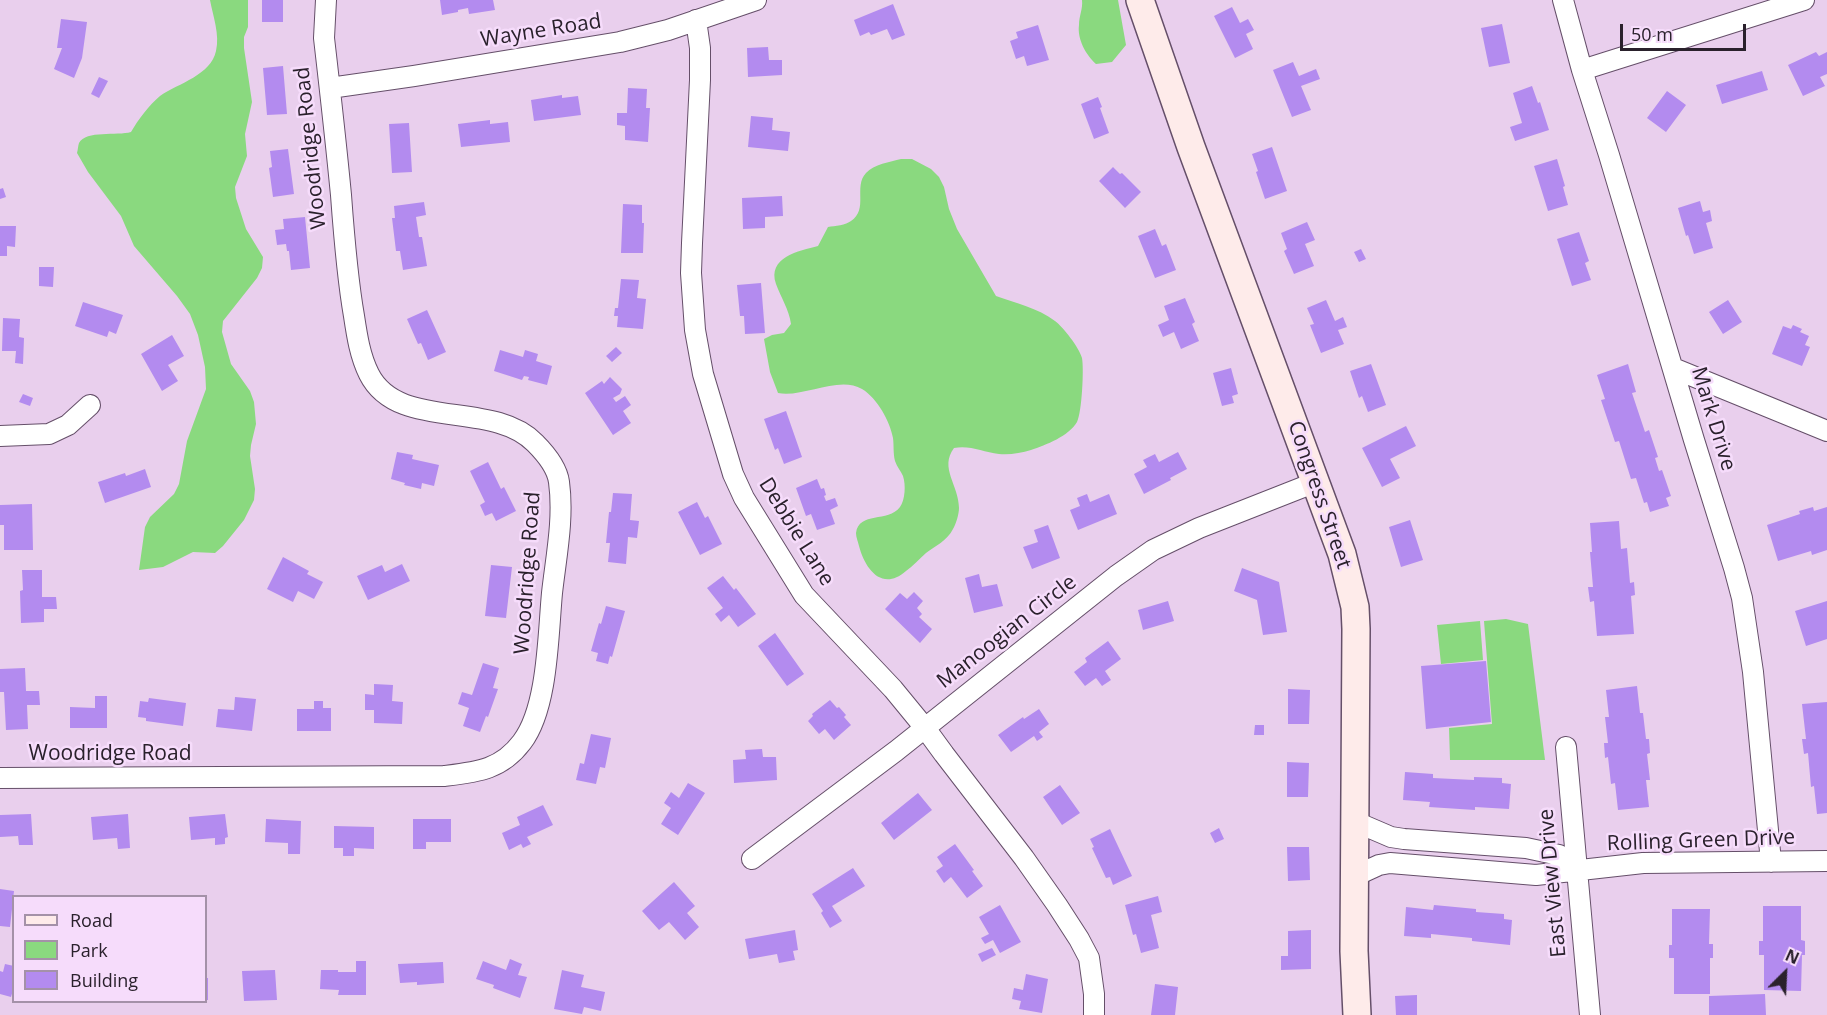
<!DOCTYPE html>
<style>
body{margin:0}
#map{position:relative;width:1827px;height:1015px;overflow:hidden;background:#e9cfed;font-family:"Open Sans",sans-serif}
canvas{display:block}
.legend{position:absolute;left:12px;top:895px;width:195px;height:108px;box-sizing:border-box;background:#f6dcfb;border:2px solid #a491a8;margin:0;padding:8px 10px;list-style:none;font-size:18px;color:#2a212c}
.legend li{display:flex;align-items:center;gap:12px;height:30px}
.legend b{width:30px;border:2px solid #a491a8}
.north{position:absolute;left:1755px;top:943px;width:60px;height:60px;-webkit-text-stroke:4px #f6dcfb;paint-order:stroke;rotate:24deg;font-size:16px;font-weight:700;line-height:24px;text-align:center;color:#2a212c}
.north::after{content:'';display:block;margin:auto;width:21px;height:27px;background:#2a212c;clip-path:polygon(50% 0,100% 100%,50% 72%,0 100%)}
.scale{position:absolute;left:1620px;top:24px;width:126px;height:27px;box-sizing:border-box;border:3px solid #2a212c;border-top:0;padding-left:8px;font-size:18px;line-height:21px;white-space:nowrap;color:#2a212c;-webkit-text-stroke:4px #f6dcfb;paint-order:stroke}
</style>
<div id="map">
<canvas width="1827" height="1015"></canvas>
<ul class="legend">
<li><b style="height:8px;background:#feebea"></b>Road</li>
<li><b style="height:16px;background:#8ad97f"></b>Park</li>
<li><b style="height:16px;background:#b38bef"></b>Building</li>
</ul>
<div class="north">N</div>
<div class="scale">50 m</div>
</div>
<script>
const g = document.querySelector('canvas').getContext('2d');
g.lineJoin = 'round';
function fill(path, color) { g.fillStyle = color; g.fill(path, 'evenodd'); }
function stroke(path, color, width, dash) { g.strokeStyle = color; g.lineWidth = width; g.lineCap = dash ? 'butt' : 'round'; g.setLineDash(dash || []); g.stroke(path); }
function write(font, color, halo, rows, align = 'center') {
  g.font = font + ' "Open Sans",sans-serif'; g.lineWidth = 5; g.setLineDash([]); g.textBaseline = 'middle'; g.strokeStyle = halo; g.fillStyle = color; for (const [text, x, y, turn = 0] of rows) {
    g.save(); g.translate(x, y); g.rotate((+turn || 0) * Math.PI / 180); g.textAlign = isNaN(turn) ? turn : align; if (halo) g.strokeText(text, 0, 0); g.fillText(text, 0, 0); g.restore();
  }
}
fill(new Path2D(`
 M210,0H248V27L244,37V48L252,102L245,134L247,156L235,187L236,198L246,229L263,257L262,268L257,278L223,321L222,332L231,364L250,391L254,402L256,424L251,445L250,456L255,489L254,500L244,520L223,546L215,553L193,552L163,567L139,570L145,527L150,517L174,494L179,484L187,441L206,389L205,367L198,335L190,314L177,296L134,246L121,216L88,172L77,153C78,149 78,146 79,143C86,130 117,136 131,132C138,120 149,105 160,96C179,83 211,75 216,51C220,35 213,16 210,0Z
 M1082,0H1118L1126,45L1112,62L1096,64C1086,55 1077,39 1079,25C1079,16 1083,9 1082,0Z
 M901,159H912L931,169L939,177L944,187L949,209L957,229L996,296C1015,303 1038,308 1055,321C1063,327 1079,347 1082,358C1084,369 1082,412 1077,422C1069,436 1046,445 1031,450C1021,453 1010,455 999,454C983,452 970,445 954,448C939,468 959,485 959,508C959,514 956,524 953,529C947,541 935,546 926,553C919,559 913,566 906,571C882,592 865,569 859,546C858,542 856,537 856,533C859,511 888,523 900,507C905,500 906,485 903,476C901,471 897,467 895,461C893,453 894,445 893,438C890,421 877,398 862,389C839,375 803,398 778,393L770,372L764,339L772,335L784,333L791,324C789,309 781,298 776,284C767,257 799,251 818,246L828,227C835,226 846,225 851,221C869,209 853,187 866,173C874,164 890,162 901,159Z
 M1506,619L1528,624L1545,760H1450L1449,728L1492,724L1484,621Z
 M1480,621L1483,660L1441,664L1437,625Z`), '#8ad97f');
fill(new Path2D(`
 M262,0H283V22H262Z
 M440,0H493L495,10L469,14L468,8L458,10V12L442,15Z
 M893,4L905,35L892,40L887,29L871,35L869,32L860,36L854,20Z
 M1232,7L1240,23L1248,19L1254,30L1246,34L1253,49L1235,58L1214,16Z
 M61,19L87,22L82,58L74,78L54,69L62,48H57Z
 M1502,24L1510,63L1489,67L1481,28Z
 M1038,25L1049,60L1027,66L1024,56L1016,59L1010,41L1018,38L1016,32Z
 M768,47L769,60H782V75L748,77L747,48Z
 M1816,52L1819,56L1827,52V74L1820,77L1825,86L1803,96L1788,65Z
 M1293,62L1299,76L1316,69L1320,79L1301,86L1311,110L1292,117L1273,70Z
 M283,66L287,114L267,115L263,68Z
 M1762,71L1768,90L1722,104L1716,85Z
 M99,77L108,81L99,98L91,94Z
 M1532,86L1538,103L1540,102L1549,130L1515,141L1510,127L1522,123L1513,93Z
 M628,88L647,89L646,108H650L648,142L625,140V126L617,125V113H627Z
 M1667,91L1686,105L1666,132L1647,118Z
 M562,95V98L578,96L581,115L534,121L531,100Z
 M1098,97L1102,107L1100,108L1109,133L1094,139L1081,104Z
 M751,116L773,118L772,130L790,132L788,151L748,147Z
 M490,120V124L508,122L510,142L461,147L458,124Z
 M409,123L412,172L392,173L389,124Z
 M1272,147L1287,191L1265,199L1256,172L1258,171L1252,154Z
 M288,149L294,194L273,197L269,168L272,167L270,151Z
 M1557,159L1565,186L1563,187L1568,205L1548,211L1534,166Z
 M1113,167L1120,174L1122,173L1141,192L1125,208L1099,181Z
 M3,188L6,197L0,199V189Z
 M782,196L783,216L765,217V228L743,229L742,198Z
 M1700,201L1703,212L1710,210L1712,221L1706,223L1713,248L1694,254L1688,235L1686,236L1678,208Z
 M424,202L426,215L416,217L419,237H422L427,266L403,270L400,251H396L392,218H395L394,206Z
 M623,204L642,205V223H644L643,253H621Z
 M305,217L310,268L291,270L289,251H287L286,244L277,245L275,230L284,229L283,219Z
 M1307,222L1315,240L1305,244L1314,266L1294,274L1284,251L1287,249L1281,233Z
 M0,226H16L15,247L7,246V256H0Z
 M1155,229L1162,246L1166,244L1176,270L1155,278L1138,236Z
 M1579,232L1589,261L1585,263L1591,280L1572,286L1557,239Z
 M1361,249L1366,259L1359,262L1354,252Z
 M39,267H54L53,287L39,286Z
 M621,279L639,280L637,298L646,299L643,329L617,327L618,316H614L615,308H618Z
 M761,283L765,333L745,334L744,316H740L737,285Z
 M1185,298L1195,322L1192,324L1199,341L1181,349L1174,332L1163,337L1158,325L1169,320L1164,306Z
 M1326,300L1335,321L1343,317L1347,327L1338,330L1344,344L1321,353L1310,325L1314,324L1307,308Z
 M1728,300L1742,322L1723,334L1709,312Z
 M83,302L123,315L116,334L109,331L107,337L75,326Z
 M427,310L446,352L428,360L421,343L418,344L407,319Z
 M3,318L20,319L19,337L24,338L23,364L15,363L16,351H2Z
 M1793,325L1802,329L1800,332L1809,336L1805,345L1810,347L1802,366L1772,354L1783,326L1791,329Z
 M172,335L184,356L168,365L178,381L162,391L141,354Z
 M616,347L622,353L612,362L606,356Z
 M500,350L523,357L525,350L538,354L536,361L552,366L547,385L528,380L529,377L524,376L522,380L494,371Z
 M1371,364L1386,405L1368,412L1362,396L1359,398L1350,371Z
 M1628,364L1636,392L1632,393L1645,432L1649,430L1658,457L1655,458L1659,471L1662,470L1671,496L1666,498L1669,506L1650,512L1647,502L1644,503L1636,478L1631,479L1619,441L1615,442L1601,400L1605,399L1597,375Z
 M1231,368L1238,394L1232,396L1234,403L1222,406L1213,373Z
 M610,377L622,389L620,394L613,398L616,402L625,396L631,405L623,411L631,423L613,435L585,393L602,381L604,384Z
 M23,394L33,398L30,406L19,402Z
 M786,411L802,457L784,464L778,448L775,450L764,419Z
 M1406,426L1416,446L1390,459L1400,478L1382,487L1362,448Z
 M397,452L413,455L412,459L439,465L434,486L422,483L421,489L404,485L405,483L391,479Z
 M1178,452L1187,469L1170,478L1171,480L1144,494L1134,474L1147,467L1143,460L1155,454L1159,462Z
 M488,462L501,489L504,487L516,511L496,521L492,513L485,516L480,505L485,502L470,471Z
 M145,469L151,487L105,503L98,482L125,473L126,476Z
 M817,479L821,489L824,488L826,495L824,496L826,501L835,498L838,506L830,510L835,524L817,530L811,514L806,516L796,488Z
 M613,493L632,494L630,520L639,521L637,538L628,537L626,564L608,562L610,543H606L609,512H611Z
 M1087,494L1090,502L1109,494L1117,514L1078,530L1070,510L1080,506L1077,498Z
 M697,502L705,518L708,516L722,544L700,555L678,512Z
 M32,504L33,550H4V525H0V505Z
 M1813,507L1814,511L1827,507V550L1812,555L1811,551L1778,561L1767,525L1800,514L1799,511Z
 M1410,520L1423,560L1401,567L1389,527Z
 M1619,521L1621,549L1627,548L1630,583L1634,582L1635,595L1631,596L1634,634L1597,636L1594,601L1590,602L1588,587H1593L1590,552H1592L1590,523Z
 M1048,525L1060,558L1032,569L1023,547L1038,542L1034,530Z
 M283,557L309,571L307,574L323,582L314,599L298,591L293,602L267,589Z
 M402,564L410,581L368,600L357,576L382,565L385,572Z
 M491,565L512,567L506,618L485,616Z
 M1242,568L1279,582L1287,632L1263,635L1257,600L1234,591Z
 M22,570H42V597H56L57,609H44V622L21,623L20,591L23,590Z
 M979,574L982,587L997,584L1003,606L974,613L965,578Z
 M723,576L734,590L736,588L756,614L738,627L729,615L721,622L715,614L723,608L707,588Z
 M914,592L923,601L917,608L922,614L919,617L932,629L920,643L885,609L900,593L907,599Z
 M1168,601L1174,621L1143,630L1138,610Z
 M1827,601V639L1806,646L1795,611Z
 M606,606L625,611L612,657L610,656L608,664L596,661L598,653L591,651L599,623L601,624Z
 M775,633L804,674L787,686L758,646Z
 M1108,641L1121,659L1105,671L1111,680L1102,686L1096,678L1085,686L1074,672L1087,662L1085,658Z
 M1486,661L1491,722L1426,729L1421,666Z
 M483,663L499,668L493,688L498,689L488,717L486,716L480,732L463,726L469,708L458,704L462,692L472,695Z
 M25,668L26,691H39L40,705H27L28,729L6,730L4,692H0V669Z
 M374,684L393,685L392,701L403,702L402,724L374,723V710H365V694L374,695Z
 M1637,686L1640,713H1643L1646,739H1649L1650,753L1647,754L1650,780H1646L1649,807L1618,810L1615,783L1611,784L1608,757L1605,758L1604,743H1608L1605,717H1609L1606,690Z
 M1288,689L1310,690L1309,724H1288Z
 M95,696H107V728H70V707L95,708Z
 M235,697L256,699L252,731L216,727L218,709L234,710Z
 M149,698L186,703L183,726L146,721V718L138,717L140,701L148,702Z
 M830,700L837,708L839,707L846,715L844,717L851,725L834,740L825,729L819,734L808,721L813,716L812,714Z
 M314,701H323V708H331V731H297V709H314Z
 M1827,702V813L1817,814L1814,786L1811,787L1808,753L1804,754L1802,739H1806L1802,704Z
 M1039,709L1049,724L1039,732L1043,737L1037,741L1034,736L1011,752L998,735L1023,717L1024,719Z
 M1255,725H1264V735H1254Z
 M591,734L611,738L605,768L600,767L596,784L576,780L580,763L584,764Z
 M762,749L763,757H776L777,780L734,783L733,760L746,759L745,750Z
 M1287,762L1309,763L1308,797H1287Z
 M1405,772L1433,774V778L1474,780V777L1502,778V783L1511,784L1509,809L1475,807V810L1429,807L1430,802L1403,800Z
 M688,783L705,793L678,835L661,824L671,808L664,803L671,792L679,798Z
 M1060,785L1080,813L1062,825L1043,797Z
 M918,793L932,810L894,840L881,823Z
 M543,805L553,825L527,837L531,844L523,848L521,844L509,850L502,833L520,825L517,817Z
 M31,814L33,845H19L18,836L0,837V815Z
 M128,814L130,848L118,849L117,838L93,840L91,817Z
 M225,814L228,837L225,838V844L215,845V838L191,840L189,817Z
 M266,819L301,821L300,854H288V843L265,842Z
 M413,819H451V842H426V849H413Z
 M334,826L374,827V849L354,848V856H343V848H334Z
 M1219,828L1224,839L1215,843L1210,833Z
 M1110,829L1132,876L1113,885L1110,877L1106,878L1092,848L1094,847L1090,839Z
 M955,844L974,870L972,871L983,886L967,898L951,877L944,883L936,871L943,866L937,857Z
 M1287,847H1309L1310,880L1288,881Z
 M853,868L865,886L832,906L842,921L830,928L821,913L823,911L812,894Z
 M674,882L695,906L687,913L699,927L685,940L669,922L659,930L642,911Z
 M0,889L14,891L10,927L0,926Z
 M1158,896L1162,912L1151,915L1159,948L1141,953L1136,934L1133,935L1125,905Z
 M1000,905L1021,942L1000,953L993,940L985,944L981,938L989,934L979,917Z
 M1434,905L1476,909V912L1504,914V919L1512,920L1510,945L1472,941V938L1431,934V938L1404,936L1406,907L1433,910Z
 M1763,906H1801V940L1805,941V955H1802L1801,991L1764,990V955H1759V941H1763Z
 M1672,909H1710L1709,944H1713V958H1710V994H1674V958H1669V945H1672Z
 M795,930L798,950L793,951L795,960L779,963L777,954L749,959L745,939Z
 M1311,930V969L1281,970V956H1288V931Z
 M992,948L996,955L982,962L978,954Z
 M510,959L522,964L518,975L527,977L520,998L493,988L494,985L476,979L483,961L506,970Z
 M356,961H366V995H338L339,990L320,989L321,970H338V972H356Z
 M443,962L444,983L417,985V982L400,983L398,964Z
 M5,964L14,966V987L11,997L0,994V971L3,972Z
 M275,970L277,1000L244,1001L242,971Z
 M562,970L584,975L581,987L605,992L601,1011L584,1007L582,1014L554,1009Z
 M1026,974L1048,979L1042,1013L1019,1009L1021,1001L1012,999L1014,988L1023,990Z
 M206,978H208V1000H206Z
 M1155,984L1178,987L1175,1015H1151Z
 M1765,994L1766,1015H1709V996Z
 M1417,995V1015H1396L1395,996Z`), '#b38bef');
const minor = new Path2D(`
 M1563,0L1582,70L1609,155L1694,440L1734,568L1742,598L1753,672L1771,862
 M696,20L700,48V80L692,243L691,273L695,330L703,374L733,474L744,498L804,595L893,689L925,728L944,754L1024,858L1057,905L1079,939L1089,958L1094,994V1015
 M1582,70L1804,0
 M330,88L414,76L620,42L668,30L756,0
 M1673,368L1827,431
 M0,436L49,434L68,425L90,405
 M1566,747L1590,1015
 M0,778L444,776C477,772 501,770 522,742C548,708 548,635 552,593C556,557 564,519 559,482C557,467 545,453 535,443C492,399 398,432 369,374C360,356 357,336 354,316C347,276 344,236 341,195C336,143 330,90 324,38L326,0
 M1356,822L1391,837L1404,839L1526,848L1559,855L1567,860L1577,872
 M752,859L896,751L1116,576L1153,550L1199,528L1316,482
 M1355,876L1379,865L1390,863L1536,875L1643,863L1827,861`);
const secondary = new Path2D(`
 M1140,0L1191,147L1342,554L1355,607L1356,629L1354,951L1357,1015`);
stroke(minor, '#654f69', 22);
stroke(secondary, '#654f69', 30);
stroke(minor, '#fff', 20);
stroke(secondary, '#feebea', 27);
write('21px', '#2a212c', '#f6dcfb', [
 ["Wayne Road",541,31,-9],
 ["Woodridge Road",311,148,-96],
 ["Mark Drive",1713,419,73],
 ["Congress Street",1319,495,71],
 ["Debbie Lane",796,532,58],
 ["Woodridge Road",528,573,-86],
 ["Manoogian Circle",1007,632,-38],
 ["Woodridge Road",110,754],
 ["Rolling Green Drive",1701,841,-2],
 ["East View Drive",1553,883,-95]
]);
</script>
